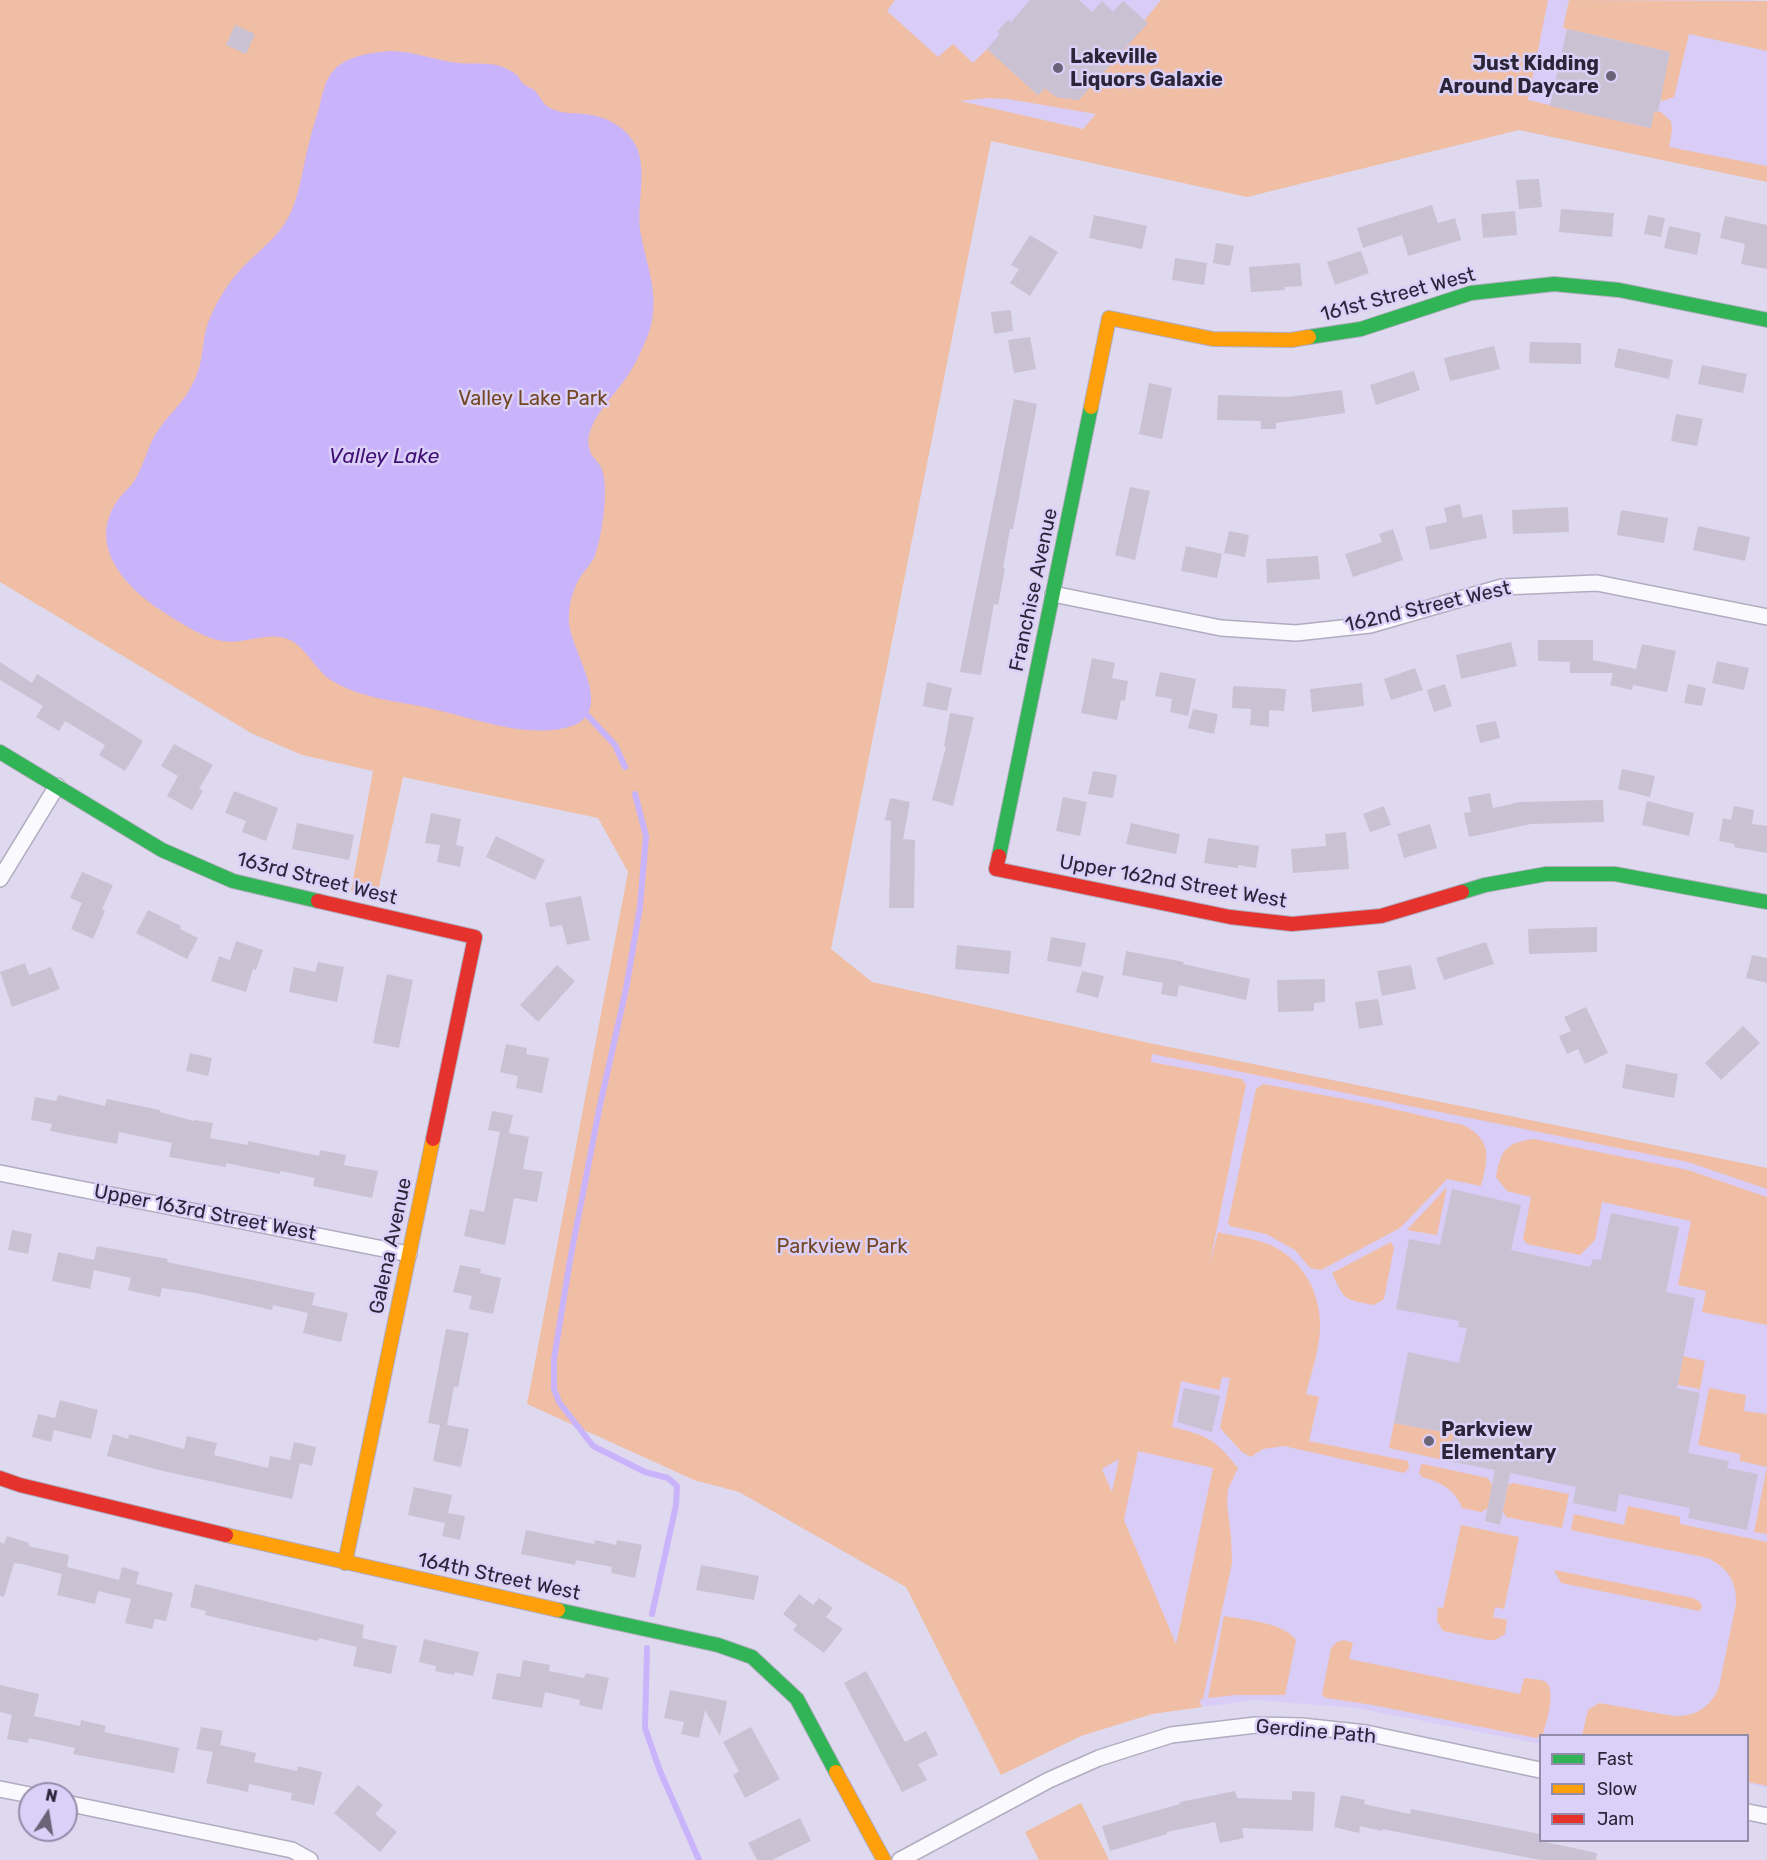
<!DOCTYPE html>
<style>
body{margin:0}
#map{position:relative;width:1767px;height:1860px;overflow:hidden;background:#dfd9ef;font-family:Rubik,sans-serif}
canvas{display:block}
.legend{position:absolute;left:1539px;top:1734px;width:210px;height:108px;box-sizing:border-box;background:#dbd0f8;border:2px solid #948cab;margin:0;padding:8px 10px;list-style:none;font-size:18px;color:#2a2538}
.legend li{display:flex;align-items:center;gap:12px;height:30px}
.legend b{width:30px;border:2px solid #948cab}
.north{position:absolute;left:18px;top:1782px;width:60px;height:60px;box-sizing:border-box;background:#dbd0f8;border:2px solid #948cab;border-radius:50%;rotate:12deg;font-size:16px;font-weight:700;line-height:24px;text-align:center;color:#2a2538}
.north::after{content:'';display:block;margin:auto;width:21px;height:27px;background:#696478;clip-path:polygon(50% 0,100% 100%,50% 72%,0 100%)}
</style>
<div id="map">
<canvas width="1767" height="1860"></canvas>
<ul class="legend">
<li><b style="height:8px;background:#30b455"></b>Fast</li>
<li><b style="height:8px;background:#ff9f0a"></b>Slow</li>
<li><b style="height:8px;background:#e5322d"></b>Jam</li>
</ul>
<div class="north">N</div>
</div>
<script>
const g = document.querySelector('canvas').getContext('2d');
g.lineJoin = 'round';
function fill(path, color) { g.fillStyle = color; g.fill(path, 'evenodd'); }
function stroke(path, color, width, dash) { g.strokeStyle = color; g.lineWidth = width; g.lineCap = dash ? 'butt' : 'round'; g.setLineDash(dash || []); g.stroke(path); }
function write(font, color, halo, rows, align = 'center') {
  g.font = font + ' Rubik,sans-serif'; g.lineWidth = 5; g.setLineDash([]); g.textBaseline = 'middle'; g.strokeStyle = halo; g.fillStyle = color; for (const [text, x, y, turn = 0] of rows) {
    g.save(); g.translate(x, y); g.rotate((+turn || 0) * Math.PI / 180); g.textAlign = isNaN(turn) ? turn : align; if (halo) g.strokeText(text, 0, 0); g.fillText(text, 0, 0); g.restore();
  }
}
fill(new Path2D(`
 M829,0H1193L1083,129L815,69Z
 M1545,0H1754L1767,3V182L1519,130Z
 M1154,1044L1767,1168V1788L1748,1784V1736H1540V1744L1356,1708L1256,1700L1202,1707L1079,1414Z`), '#d9cdf7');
fill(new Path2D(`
 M0,0H895L887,11L938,57L953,44L973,63L987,49L1038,95L1045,88L1056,97L1079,100L1161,0H1548L1528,100L1650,128L1654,111L1661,112L1671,121L1672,130L1669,147L1767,166V182L1519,130L1247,197L991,141L831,949L872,982L1154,1044L1767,1168V1189L1688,1162L1152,1054L1151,1062L1242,1079L1246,1085L1209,1267L1218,1232C1234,1236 1252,1238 1268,1244C1302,1258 1322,1293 1320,1330C1319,1351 1311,1374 1306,1394L1319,1397L1309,1441L1408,1461L1409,1468L1404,1473L1284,1446L1263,1449L1251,1457L1242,1452L1220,1428L1230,1378L1222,1377L1219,1390L1181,1381L1172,1427C1208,1436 1214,1438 1238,1468L1228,1489L1227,1504L1231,1536L1232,1563L1203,1699L1199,1700L1202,1707L1152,1714L1081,1736L1001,1775L906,1587L739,1492L694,1480L527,1404L628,872L598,818L403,777L377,896L351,891L373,771L302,755L251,733L0,582ZM987,98L1008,99L1096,114L1083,129L960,101ZM1138,1451L1213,1468L1176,1644L1124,1520ZM1119,1459L1112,1492L1102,1469Z
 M1569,0L1767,1V51L1689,34L1674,97L1663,101L1660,99L1670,52L1563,28Z
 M1263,1084L1366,1103L1463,1125C1493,1140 1488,1159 1481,1186L1447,1179L1400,1228L1321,1270L1310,1268L1295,1250L1266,1234L1230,1226L1228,1223L1256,1089Z
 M1534,1139L1688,1170L1767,1197V1325L1702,1312L1706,1291L1678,1285L1691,1221L1602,1202L1595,1240L1580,1255L1527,1244L1523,1239L1531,1197L1507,1191L1496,1177C1501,1150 1505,1143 1534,1139Z
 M1447,1187L1437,1235L1407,1230Z
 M1391,1242L1394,1248L1384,1299L1374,1305C1343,1299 1345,1301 1332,1273Z
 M1683,1356L1705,1361L1700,1389L1678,1385Z
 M1709,1388L1746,1395L1744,1411L1767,1414V1534L1754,1532L1767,1467L1740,1461V1454L1698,1445Z
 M1394,1423L1454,1434L1448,1461L1389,1448Z
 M1423,1464L1488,1478L1492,1485L1488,1508L1481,1512L1462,1508C1455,1489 1440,1482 1422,1477L1419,1473L1421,1465Z
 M1513,1483L1569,1494L1562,1528L1506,1517L1503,1511L1508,1485Z
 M1628,1506L1680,1517V1524L1767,1542V1786L1748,1782V1736L1582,1735L1588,1710L1599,1703L1674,1716C1695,1717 1711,1707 1719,1687L1736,1604C1737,1581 1728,1569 1708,1558L1571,1530L1574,1514L1624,1525Z
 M1461,1525L1519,1537L1504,1609L1495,1607L1493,1617L1507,1620L1505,1634L1495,1640H1488L1443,1631L1437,1621L1438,1607L1443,1608Z
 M1554,1570L1693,1598L1700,1602L1702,1608L1699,1611L1561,1583Z
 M1224,1616C1245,1620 1283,1622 1296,1640L1285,1695H1236L1208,1698Z
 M1344,1640L1353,1643L1349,1659L1520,1694L1524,1678C1530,1679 1538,1679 1544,1681C1558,1688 1546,1722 1543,1735L1536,1738L1373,1705L1326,1698L1322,1695L1331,1648L1337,1642Z
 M1081,1803L1109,1860H1039L1025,1832Z`), '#efbea4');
fill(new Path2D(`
 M391,51C414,52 429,58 451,62C471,66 492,59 511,71C524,79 514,75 525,85C528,87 531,88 534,90C542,98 542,106 555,110C565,114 575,113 585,114C605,116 625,126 635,144C649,169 635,207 641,235C648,271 661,299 648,335C643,347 637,361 630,372C618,393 580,425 590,451C592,458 598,461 601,467C610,487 602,538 594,558C589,567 581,574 577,583C571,595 568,611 569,623C572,655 620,716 565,728C519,738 469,716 424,707C394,701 363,698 336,683C317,674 310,652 292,641C271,629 245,645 222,641C201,637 177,621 159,609C126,587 91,549 113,508C118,498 125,492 132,484C144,468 147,445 159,429C168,415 182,404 190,389C195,380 199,370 201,360C203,350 203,340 206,330C211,311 223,291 235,276C252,255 276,241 289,216C300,194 302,171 308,147C311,134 315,121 319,108C322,96 325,79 334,70C346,56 374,52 391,51Z`), '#c9b3fa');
stroke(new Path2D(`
 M588,716L615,745L625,767
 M635,794L646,836L640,907L626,989L600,1105L570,1260L554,1359V1389L559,1402L593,1446L645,1472L668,1478L677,1486L676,1505L652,1614
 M647,1648L645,1728L660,1771L699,1860`), '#c9b3fa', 6);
fill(new Path2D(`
 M1030,0H1079L1092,12L1102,1L1113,12L1123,1L1148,23L1079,100L1056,97L1045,88L1038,95L987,49L1000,34L997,32L1008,20L1011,22Z
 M235,25L255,34L246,54L226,45Z
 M1567,29L1670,52L1658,112L1654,111L1651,128L1550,106Z
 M1539,179L1542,207L1519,209L1516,180Z
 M1432,205L1438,223L1455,218L1461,240L1408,256L1402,235L1363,248L1357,228Z
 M1561,209L1614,213L1612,237L1559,232Z
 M1515,211L1517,235L1483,238L1481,214Z
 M1094,215L1147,226L1142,249L1089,238Z
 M1648,215L1665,218L1661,237L1644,234Z
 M1725,216L1767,225V269L1741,264L1745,244L1720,238Z
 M1669,226L1701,233L1697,255L1664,248Z
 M1030,235L1058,252L1030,296L1010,283L1019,269L1011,265Z
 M1216,243L1234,246L1230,266L1213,263Z
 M1361,251L1369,273L1335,285L1327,262Z
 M1175,258L1207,263L1204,285L1172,280Z
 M1300,263L1302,286L1284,287L1285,290L1251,292L1249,267Z
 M1011,310L1013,331L994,334L991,312Z
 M1030,337L1036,369L1014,373L1008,340Z
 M1530,342L1581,343V364L1529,363Z
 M1494,346L1500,369L1450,381L1444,358Z
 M1618,348L1673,360L1669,379L1614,367Z
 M1702,365L1747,374L1743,393L1698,384Z
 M1414,371L1420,390L1376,405L1370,385Z
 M1149,383L1172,388L1162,439L1139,434Z
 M1342,390L1345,413L1276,423V429H1261V421L1217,420L1218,395L1288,397Z
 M1014,399L1037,404L1013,529H1010L1003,568L1005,569L998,605L994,604L981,675L960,672Z
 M1676,414L1703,419L1697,446L1671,441Z
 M1130,487L1150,491L1135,560L1115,555Z
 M1460,504L1463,518L1482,514L1487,538L1430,550L1425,527L1447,522L1444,508Z
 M1568,507L1569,532L1513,534L1512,510Z
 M1621,510L1668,518L1664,543L1617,535Z
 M1698,526L1750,537L1745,561L1693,550Z
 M1393,529L1403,560L1353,577L1345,554L1382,542L1379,534Z
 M1229,531L1249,535L1245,557L1224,553Z
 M1186,546L1222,554L1217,578L1181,571Z
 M1318,556L1320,579L1267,583L1266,559Z
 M1538,640H1593V660L1636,669L1642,644L1676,651L1667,692L1633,685L1632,690L1610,685L1613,673H1570V662L1538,661Z
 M1511,642L1517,666L1461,679L1456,655Z
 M1092,658L1115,663L1112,678L1128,681L1125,701L1121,700L1117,720L1081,713Z
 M1717,661L1749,668L1744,690L1712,683Z
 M0,662L32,683L37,674L143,741L125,771L99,755L105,745L65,721L59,731L36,717L43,706L0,680Z
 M1415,668L1423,690L1391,700L1384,679Z
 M1160,672L1196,679L1188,716L1170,712L1172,699L1155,696Z
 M927,682L952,688L947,711L923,706Z
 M1362,683L1364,706L1312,712L1310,689Z
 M1445,684L1452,706L1434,712L1427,690Z
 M1688,684L1706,688L1702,706L1684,703Z
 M1233,686L1286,689L1284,711L1269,710V727L1250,725L1251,709L1232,708Z
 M1193,709L1218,714L1214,734L1188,728Z
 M950,713L974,717L953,806L932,800L946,747L944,746Z
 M1496,721L1500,738L1480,743L1476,725Z
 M174,744L213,765L199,789L203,791L192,810L167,796L178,776L161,766Z
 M1622,769L1655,776L1650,797L1618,789Z
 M1093,771L1117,775L1113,798L1088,794Z
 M234,791L278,808L266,841L242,832L246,821L225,813Z
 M1490,793L1493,808L1520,802L1603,800L1604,822L1531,824L1469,837L1464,813L1471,812L1468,797Z
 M1063,797L1087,802L1080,836L1056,831Z
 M890,798L910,802L903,839L915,840L914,908H889L891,821L885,820Z
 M1647,801L1694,813L1689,836L1642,825Z
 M1384,806L1391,825L1370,832L1363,814Z
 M1734,806L1754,810L1752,824L1767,826V853L1734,847L1735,844L1719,841L1723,818L1731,820Z
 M431,813L461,819L456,845L464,847L460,867L437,862L440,845L425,843Z
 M297,823L354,835L349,860L292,849Z
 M1131,823L1180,834L1176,854L1126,844Z
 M1430,824L1437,848L1404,858L1397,834Z
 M1346,832L1349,869L1293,873L1291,849L1326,846L1325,834Z
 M496,836L545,860L535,880L486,857Z
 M1208,838L1259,846L1256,868L1238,865V868L1204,863Z
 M82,872L113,885L102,909L105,911L93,939L71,929L82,903L70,898Z
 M581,896L590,940L567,945L562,925L550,927L545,903Z
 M148,910L181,926L180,929L198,938L187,959L136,933Z
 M1597,927V952L1529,954L1528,929Z
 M1051,937L1086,943L1081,967L1047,961Z
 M236,941L263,950L256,970L253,969L246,992L211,981L219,956L230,960Z
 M1486,942L1494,964L1444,980L1436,958Z
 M957,945L1011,951L1009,974L955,969Z
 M1126,951L1184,962L1183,964L1250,979L1246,1000L1179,985L1177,997L1161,994L1163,983L1122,975Z
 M1752,955L1767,958V983L1746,978Z
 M318,962L344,967L337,1002L289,992L294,967L315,972Z
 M25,963L29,975L51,967L60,989L12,1007L0,972Z
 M557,965L575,981L538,1022L520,1005Z
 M1411,965L1416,989L1382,996L1377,971Z
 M1082,971L1104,976L1098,998L1076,992Z
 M387,974L413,980L399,1048L373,1043Z
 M1325,979V1002L1314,1003V1011L1278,1012L1277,980Z
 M1378,999L1383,1025L1359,1029L1355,1002Z
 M1586,1007L1608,1053L1585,1064L1578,1049L1567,1054L1559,1036L1571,1031L1564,1017Z
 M1743,1026L1760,1043L1721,1080L1705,1063Z
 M506,1044L527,1048L526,1054L549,1058L542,1093L516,1088L518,1076L500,1072Z
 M190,1053L212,1058L208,1076L186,1071Z
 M1626,1064L1678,1074L1674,1098L1622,1088Z
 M58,1095L105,1106L107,1099L160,1110V1112L194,1121V1120L213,1123L210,1138L248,1145V1141L319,1156L320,1150L346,1155L344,1165L378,1171L372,1198L313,1186L315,1178L280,1171V1174L226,1163V1167L169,1157L172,1143L119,1132L117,1144L50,1131L52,1124L31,1120L35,1097L56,1101Z
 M492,1111L513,1115L509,1133L529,1137L523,1169L543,1172L537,1202L514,1198L505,1245L464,1236L470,1209L484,1212L500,1132L488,1130Z
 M1452,1189L1521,1205L1511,1250L1590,1267L1593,1259L1601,1260L1611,1213L1679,1227L1666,1292L1695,1298L1677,1388L1700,1393L1688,1453L1729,1461L1727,1468L1758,1474L1747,1530L1688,1518L1690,1508L1619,1494L1616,1512L1573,1503L1576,1487L1510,1473L1500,1525L1485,1521L1495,1470L1448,1461L1454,1434L1394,1423L1408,1352L1459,1363L1467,1328L1458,1327L1459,1321L1396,1309L1409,1239L1440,1245Z
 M12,1230L32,1234L28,1254L8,1250Z
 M97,1246L168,1259L167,1262L315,1293L312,1305L348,1313L341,1342L303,1333L308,1313L273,1305L272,1310L196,1293L162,1288L160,1297L128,1290L131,1278L94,1270L90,1289L52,1281L58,1252L94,1260Z
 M460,1265L481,1269L480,1273L501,1278L493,1314L469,1309L472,1296L453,1292Z
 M446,1329L469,1333L458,1387H454L447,1425L469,1429L461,1467L433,1461L440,1425L428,1423Z
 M1184,1388L1220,1396L1212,1432L1177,1422Z
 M60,1400L98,1410L91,1439L54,1430L51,1442L32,1437L38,1414L55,1418Z
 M113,1434L128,1439L129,1434L184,1449L187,1436L217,1443L214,1455L268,1468L270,1456L290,1460L294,1442L316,1447L312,1466L300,1463L292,1499L163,1471L107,1456Z
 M414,1487L452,1495L448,1513L465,1516L460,1540L442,1536L445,1523L408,1515Z
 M526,1530L594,1544L595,1540L616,1545L617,1540L642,1545L635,1578L611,1573L612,1567L576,1560L575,1565L521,1554Z
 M7,1536L29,1543L28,1546L69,1555L67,1567L119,1580L122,1567L139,1572L136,1584L173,1593L166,1621L155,1619L152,1629L125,1623L131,1599L98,1591L95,1604L57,1595L62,1574L22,1564L14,1563L4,1597L0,1596V1542L4,1544Z
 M701,1565L759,1576L754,1600L696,1590Z
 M195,1584L364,1625L362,1638L397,1646L391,1674L353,1666L357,1647L319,1638L318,1641L205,1615L206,1611L190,1607Z
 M799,1594L813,1605L819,1598L833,1608L826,1617L843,1629L824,1653L793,1630L797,1625L783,1614Z
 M424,1639L479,1652L473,1676L455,1672L454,1675L435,1671L436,1666L419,1662Z
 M523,1660L550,1665L549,1671L584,1678L586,1673L609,1678L602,1710L579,1705L580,1700L545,1692L542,1708L492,1699L497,1673L520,1677Z
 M866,1671L905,1742L926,1731L938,1755L918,1764L927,1780L902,1792L844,1683Z
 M0,1685L39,1694L34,1716L80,1726L81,1720L106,1726L104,1732L179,1748L174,1773L73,1754L75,1748L29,1738L28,1743L7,1739L12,1715L0,1712Z
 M670,1690L727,1701L720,1736L705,1710L699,1738L681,1734L684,1722L664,1718Z
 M201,1727L223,1731L220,1745L256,1753L254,1762L297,1771L298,1766L322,1772L314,1805L291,1800L292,1793L249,1784L248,1792L206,1783L213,1752L196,1749Z
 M751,1727L780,1779L745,1798L733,1775L739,1771L723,1742Z
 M358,1785L383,1805L375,1814L397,1832L380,1852L334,1813Z
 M1235,1791L1237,1798L1292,1800V1791L1315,1792L1313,1831L1242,1828L1244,1838L1220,1843L1215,1822L1167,1832V1834L1110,1851L1102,1826L1180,1804V1802Z
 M1341,1795L1365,1800L1364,1804L1410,1814L1411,1809L1540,1834V1841L1597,1853L1596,1860H1540L1382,1829V1831L1360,1826L1359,1833L1334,1827Z
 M800,1818L811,1841L772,1860H757L748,1843Z`), '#cac1d3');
const street = new Path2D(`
 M1053,594L1221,628L1296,633L1370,625L1502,587L1597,583L1767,617
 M0,879L57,786
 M0,1173L409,1254
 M0,1789L30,1795
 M66,1803L292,1850L310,1860
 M1748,1812L1767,1816
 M900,1860L1049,1780L1099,1758L1171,1735L1256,1725L1302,1726L1366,1733L1540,1770`);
const fast = new Path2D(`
 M1309,337L1361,329L1471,293L1554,284L1619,290L1767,320
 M0,752L162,850L233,881L318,901
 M999,856L1091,407
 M1462,892L1485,885L1546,874H1615L1767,902
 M558,1610L718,1645L752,1657L797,1699L836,1772`);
const slow = new Path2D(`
 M1091,407L1109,318L1213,339L1291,340L1309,337
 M226,1535L558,1610
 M345,1563L433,1139
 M836,1772L884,1860`);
const jam = new Path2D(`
 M999,856L996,869L1230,917L1292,924L1381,916L1462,892
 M318,901L475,937L433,1139
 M0,1478L20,1485L226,1535`);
stroke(street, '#b1acbf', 18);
stroke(fast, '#b1acbf', 16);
stroke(slow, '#b1acbf', 16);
stroke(jam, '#b1acbf', 16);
stroke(street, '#faf9fd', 15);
stroke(fast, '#30b455', 14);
stroke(slow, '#ff9f0a', 14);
stroke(jam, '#e5322d', 14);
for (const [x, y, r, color] of [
 [1058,68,6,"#696478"],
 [1611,76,6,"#696478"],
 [1429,1441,6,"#696478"]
]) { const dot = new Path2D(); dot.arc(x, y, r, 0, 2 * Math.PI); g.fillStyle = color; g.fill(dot); stroke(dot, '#dbd0f8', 2); }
write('bold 20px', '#2a2538', '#dbd0f8', [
 ["Lakeville",1070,57],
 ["Liquors Galaxie",1070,80],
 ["Just Kidding",1599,64,"right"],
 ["Around Daycare",1599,87,"right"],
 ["Parkview",1441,1430],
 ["Elementary",1441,1453]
], 'left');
write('20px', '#2a2538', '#dbd0f8', [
 ["161st Street West",1398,295,-15],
 ["Franchise Avenue",1034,590,-78],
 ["162nd Street West",1428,607,-13],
 ["163rd Street West",317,879,14],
 ["Upper 162nd Street West",1173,882,10],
 ["Upper 163rd Street West",205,1213,11],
 ["Galena Avenue",391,1246,-78],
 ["164th Street West",499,1577,12],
 ["Gerdine Path",1316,1732,5]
]);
write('20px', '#734724', '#dbd0f8', [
 ["Valley Lake Park",533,399],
 ["Parkview Park",842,1247]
]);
write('italic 21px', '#401076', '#dbd0f8', [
 ["Valley Lake",384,457]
]);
</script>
